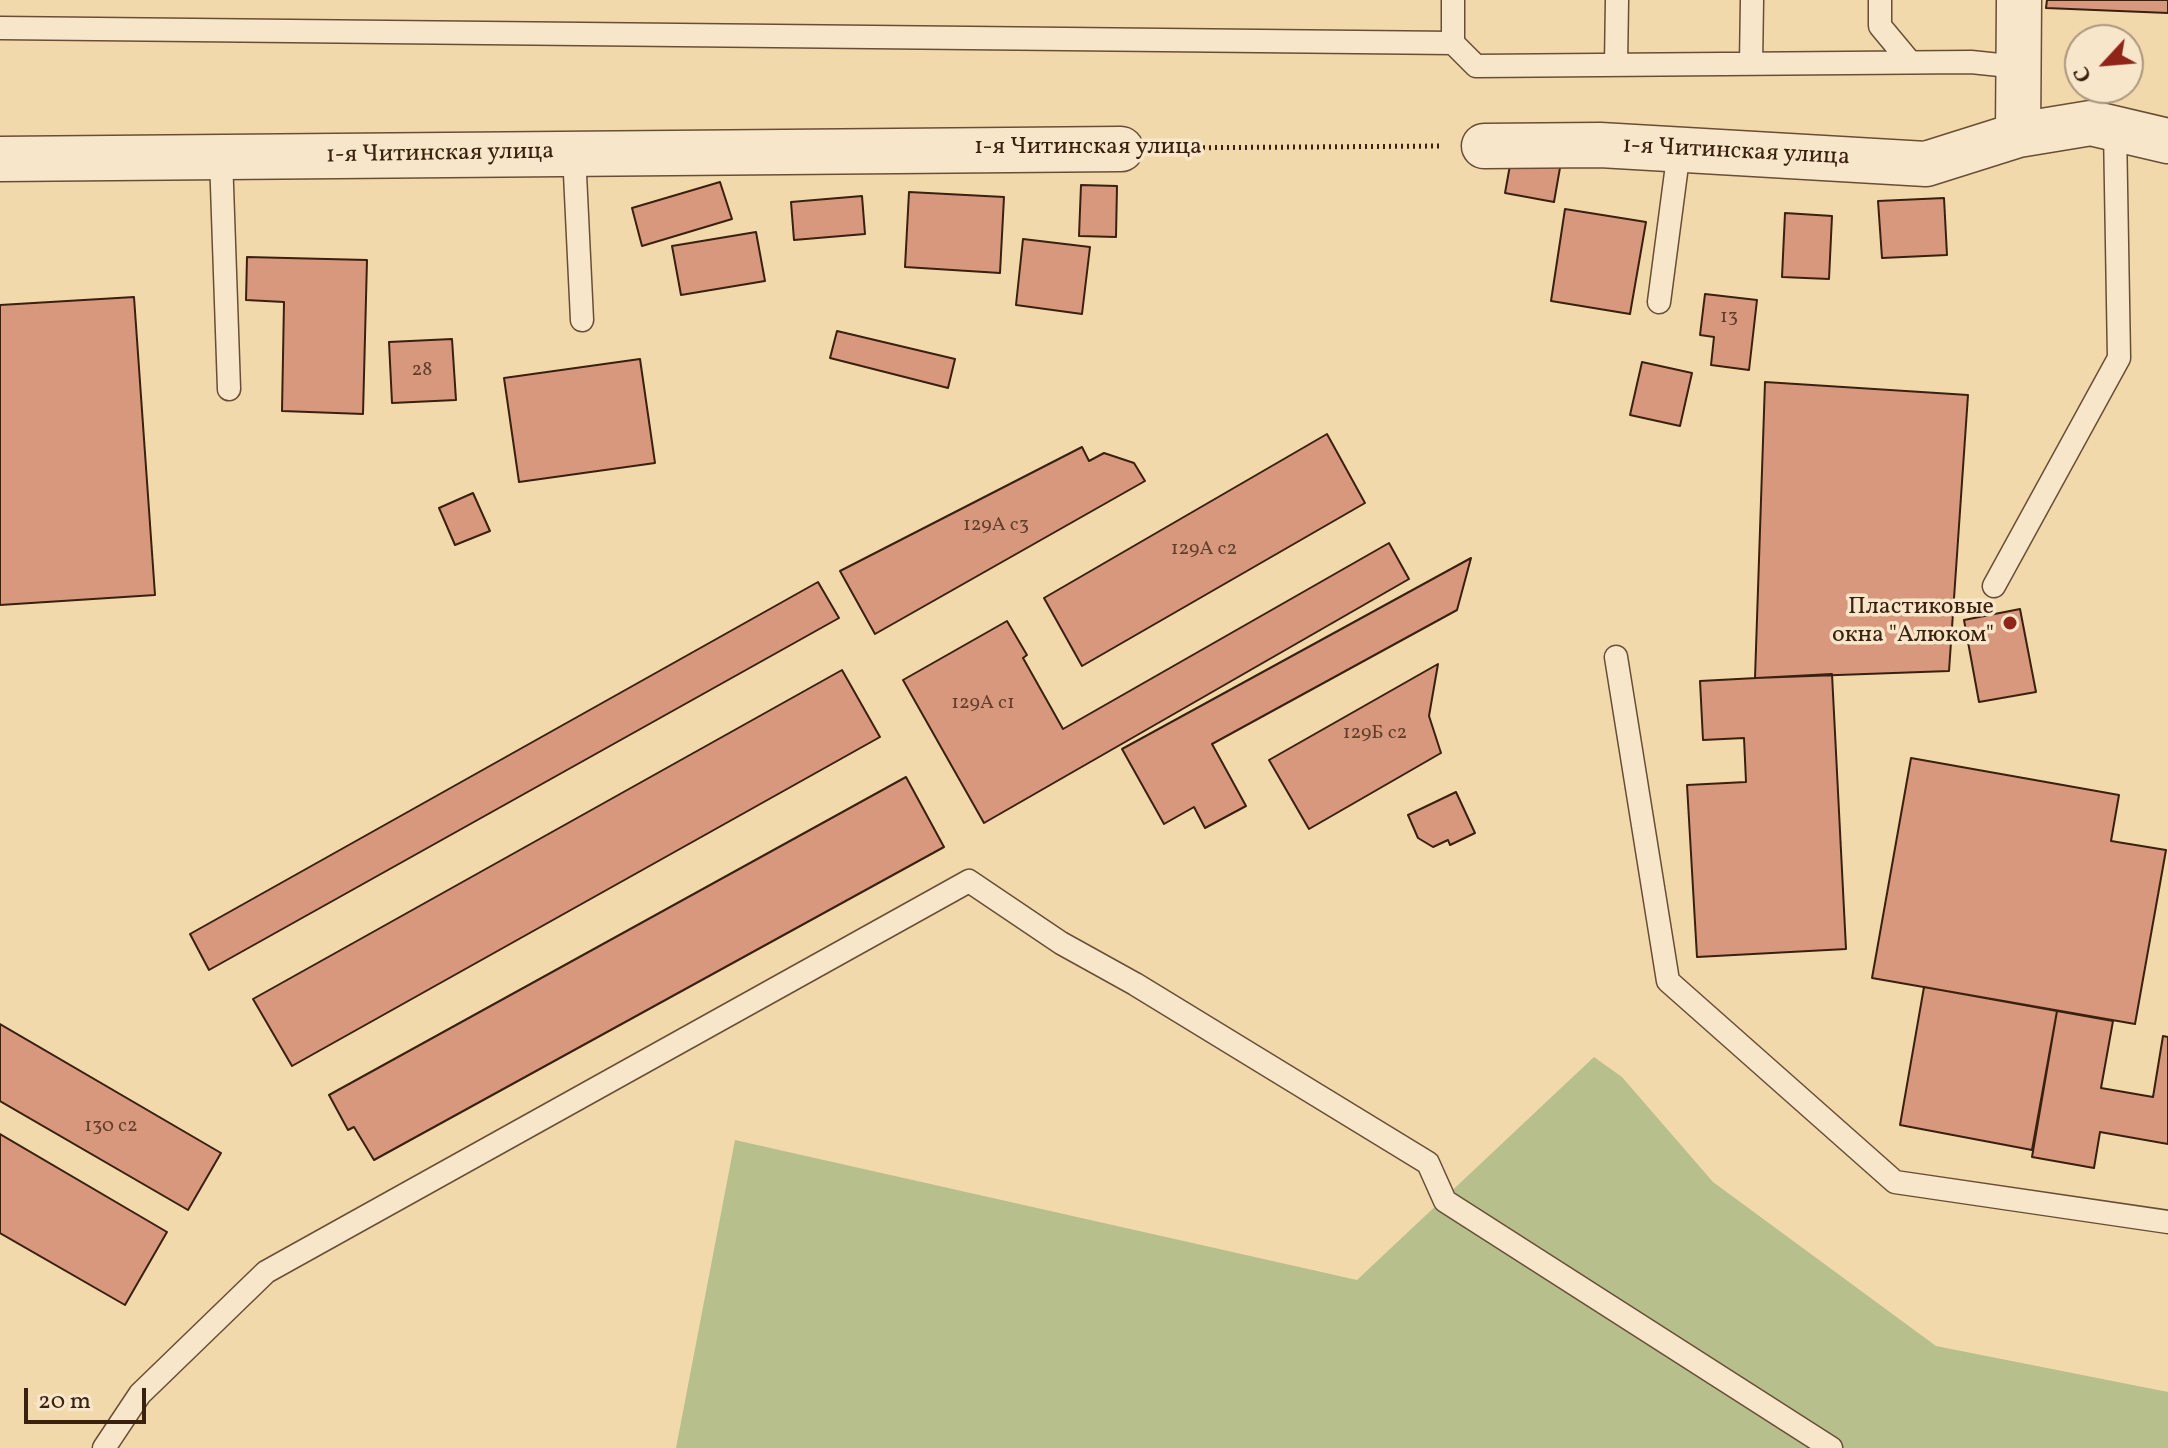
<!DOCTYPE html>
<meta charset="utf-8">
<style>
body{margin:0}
#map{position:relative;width:2168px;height:1448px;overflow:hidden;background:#f2d9ac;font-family:Vollkorn,serif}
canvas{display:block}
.north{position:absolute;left:2064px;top:24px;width:80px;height:80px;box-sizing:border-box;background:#f7e6c9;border:2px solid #ab977f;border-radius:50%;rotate:244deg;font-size:22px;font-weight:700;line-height:32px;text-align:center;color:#3a200f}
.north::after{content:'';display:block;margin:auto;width:28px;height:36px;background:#8f2418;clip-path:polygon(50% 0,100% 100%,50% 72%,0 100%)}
.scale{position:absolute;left:24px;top:1388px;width:122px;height:36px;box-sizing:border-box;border:4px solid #3a200f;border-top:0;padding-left:10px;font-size:24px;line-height:28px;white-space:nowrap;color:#3a200f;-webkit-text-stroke:6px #f7e6c9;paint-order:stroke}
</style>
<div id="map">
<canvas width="2168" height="1448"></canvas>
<div class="north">С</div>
<div class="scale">20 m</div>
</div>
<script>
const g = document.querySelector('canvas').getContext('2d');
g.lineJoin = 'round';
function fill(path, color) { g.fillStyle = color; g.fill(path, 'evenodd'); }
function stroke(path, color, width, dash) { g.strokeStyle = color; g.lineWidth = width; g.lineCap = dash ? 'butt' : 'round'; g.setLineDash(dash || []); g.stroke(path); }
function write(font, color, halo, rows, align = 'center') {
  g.font = font + ' Vollkorn,serif'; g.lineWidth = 7; g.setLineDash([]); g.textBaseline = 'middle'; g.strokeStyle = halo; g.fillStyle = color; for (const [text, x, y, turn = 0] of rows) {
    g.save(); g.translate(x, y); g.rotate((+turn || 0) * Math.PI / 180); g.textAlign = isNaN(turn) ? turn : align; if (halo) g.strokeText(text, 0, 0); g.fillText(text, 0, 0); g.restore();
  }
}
fill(new Path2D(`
 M1594,1057L1622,1077L1713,1182L1936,1346L2168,1392V1448H676L735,1140L1357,1280Z`), '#b7c08c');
const building = new Path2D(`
 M2047,0H2168V13L2046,8Z
 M1512,154L1561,162L1554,202L1505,193Z
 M720,182L732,219L642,246L632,208Z
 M1081,185L1117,186L1116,237L1079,236Z
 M909,192L1004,197L1000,273L905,267Z
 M862,196L865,234L794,240L791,202Z
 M1944,198L1947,255L1882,258L1878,201Z
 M1565,209L1646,222L1630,314L1551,301Z
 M1785,213L1832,216L1829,279L1782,277Z
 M756,232L765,281L681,295L672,246Z
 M1023,239L1090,247L1082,314L1016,305Z
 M247,257L367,260L363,414L282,411L284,302L246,300Z
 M1705,294L1757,300L1749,370L1711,365L1714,337L1700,335Z
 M134,297L155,595L0,605V305Z
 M837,331L955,359L948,388L830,358Z
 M452,339L456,400L392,403L389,342Z
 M640,359L655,463L519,482L504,378Z
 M1642,362L1692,373L1680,426L1630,415Z
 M1765,382L1968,395L1949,671L1755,678Z
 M1327,434L1365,503L1082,666L1044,598Z
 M1082,447L1089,461L1104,453L1134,463L1145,481L875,634L840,571Z
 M473,493L490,531L455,545L439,508Z
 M1389,543L1409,579L984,823L903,680L1007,621L1027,655L1023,658L1063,729Z
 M1471,558L1457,610L1212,744L1246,806L1205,828L1194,807L1164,824L1122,749Z
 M818,582L839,618L209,970L190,934Z
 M2020,609L2036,692L1979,702L1964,620Z
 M1438,664L1429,716L1441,753L1309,829L1269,760Z
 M842,670L880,737L292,1066L253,999Z
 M1832,674L1846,949L1697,957L1687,785L1746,782L1744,738L1703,740L1700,681Z
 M1911,758L2119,795L2111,841L2166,850L2135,1024L1872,978Z
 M906,777L944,847L374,1160L354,1127L348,1130L329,1095Z
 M1456,792L1475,833L1450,845L1448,840L1433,847L1418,838L1408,815Z
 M1924,987L2057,1011L2032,1150L1900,1125Z
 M2057,1011L2113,1021L2101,1088L2153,1097L2163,1036L2168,1037V1144L2100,1132L2094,1168L2032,1157Z
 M0,1024L221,1153L188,1210L0,1101Z
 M0,1134L167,1232L125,1305L0,1233Z`);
fill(building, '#d7987d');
stroke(building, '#3a200f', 2);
const lane = new Path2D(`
 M1880,0V26L1910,62
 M0,28L1453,43V0
 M1453,43L1476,66L1971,62L2019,67
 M1751,64L1752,0
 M1616,65L1617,0
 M574,153L582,320
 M221,157L229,389
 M1659,302L1679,150
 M1994,586L2119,358L2115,129
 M1616,657L1668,981L1895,1182L2168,1222
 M104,1448L140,1394L266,1272L969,881L1061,943L1135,984L1428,1163L1445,1201L1831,1448`);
const street = new Path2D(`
 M2018,135L2019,0
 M1484,146L1600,145L1926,164L2018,135L2091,123L2168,141
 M0,159L1121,149`);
stroke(lane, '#684e36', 25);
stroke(street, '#684e36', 47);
stroke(new Path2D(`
 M1161,148L1443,146`), '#3a200f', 5, [2, 4]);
stroke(lane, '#f7e6c9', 22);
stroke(street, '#f7e6c9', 44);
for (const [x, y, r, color] of [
 [2010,623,8,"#8f2418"]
]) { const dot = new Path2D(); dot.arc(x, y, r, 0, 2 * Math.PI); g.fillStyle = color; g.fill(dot); stroke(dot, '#f7e6c9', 3); }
write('20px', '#613e2a', null, [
 ["13",1729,318],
 ["28",422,371],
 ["129А с3",996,526],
 ["129А с2",1204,550],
 ["129А с1",983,704],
 ["129Б с2",1375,734],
 ["130 с2",111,1127]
]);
write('24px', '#3a200f', '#f7e6c9', [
 ["1-я Читинская улица",1088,149],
 ["1-я Читинская улица",1736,153,3],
 ["1-я Читинская улица",440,155,-1]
]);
write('24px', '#3a200f', '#f7e6c9', [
 ["Пластиковые",1994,609],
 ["окна \"Алюком\"",1994,637]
], 'right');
</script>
